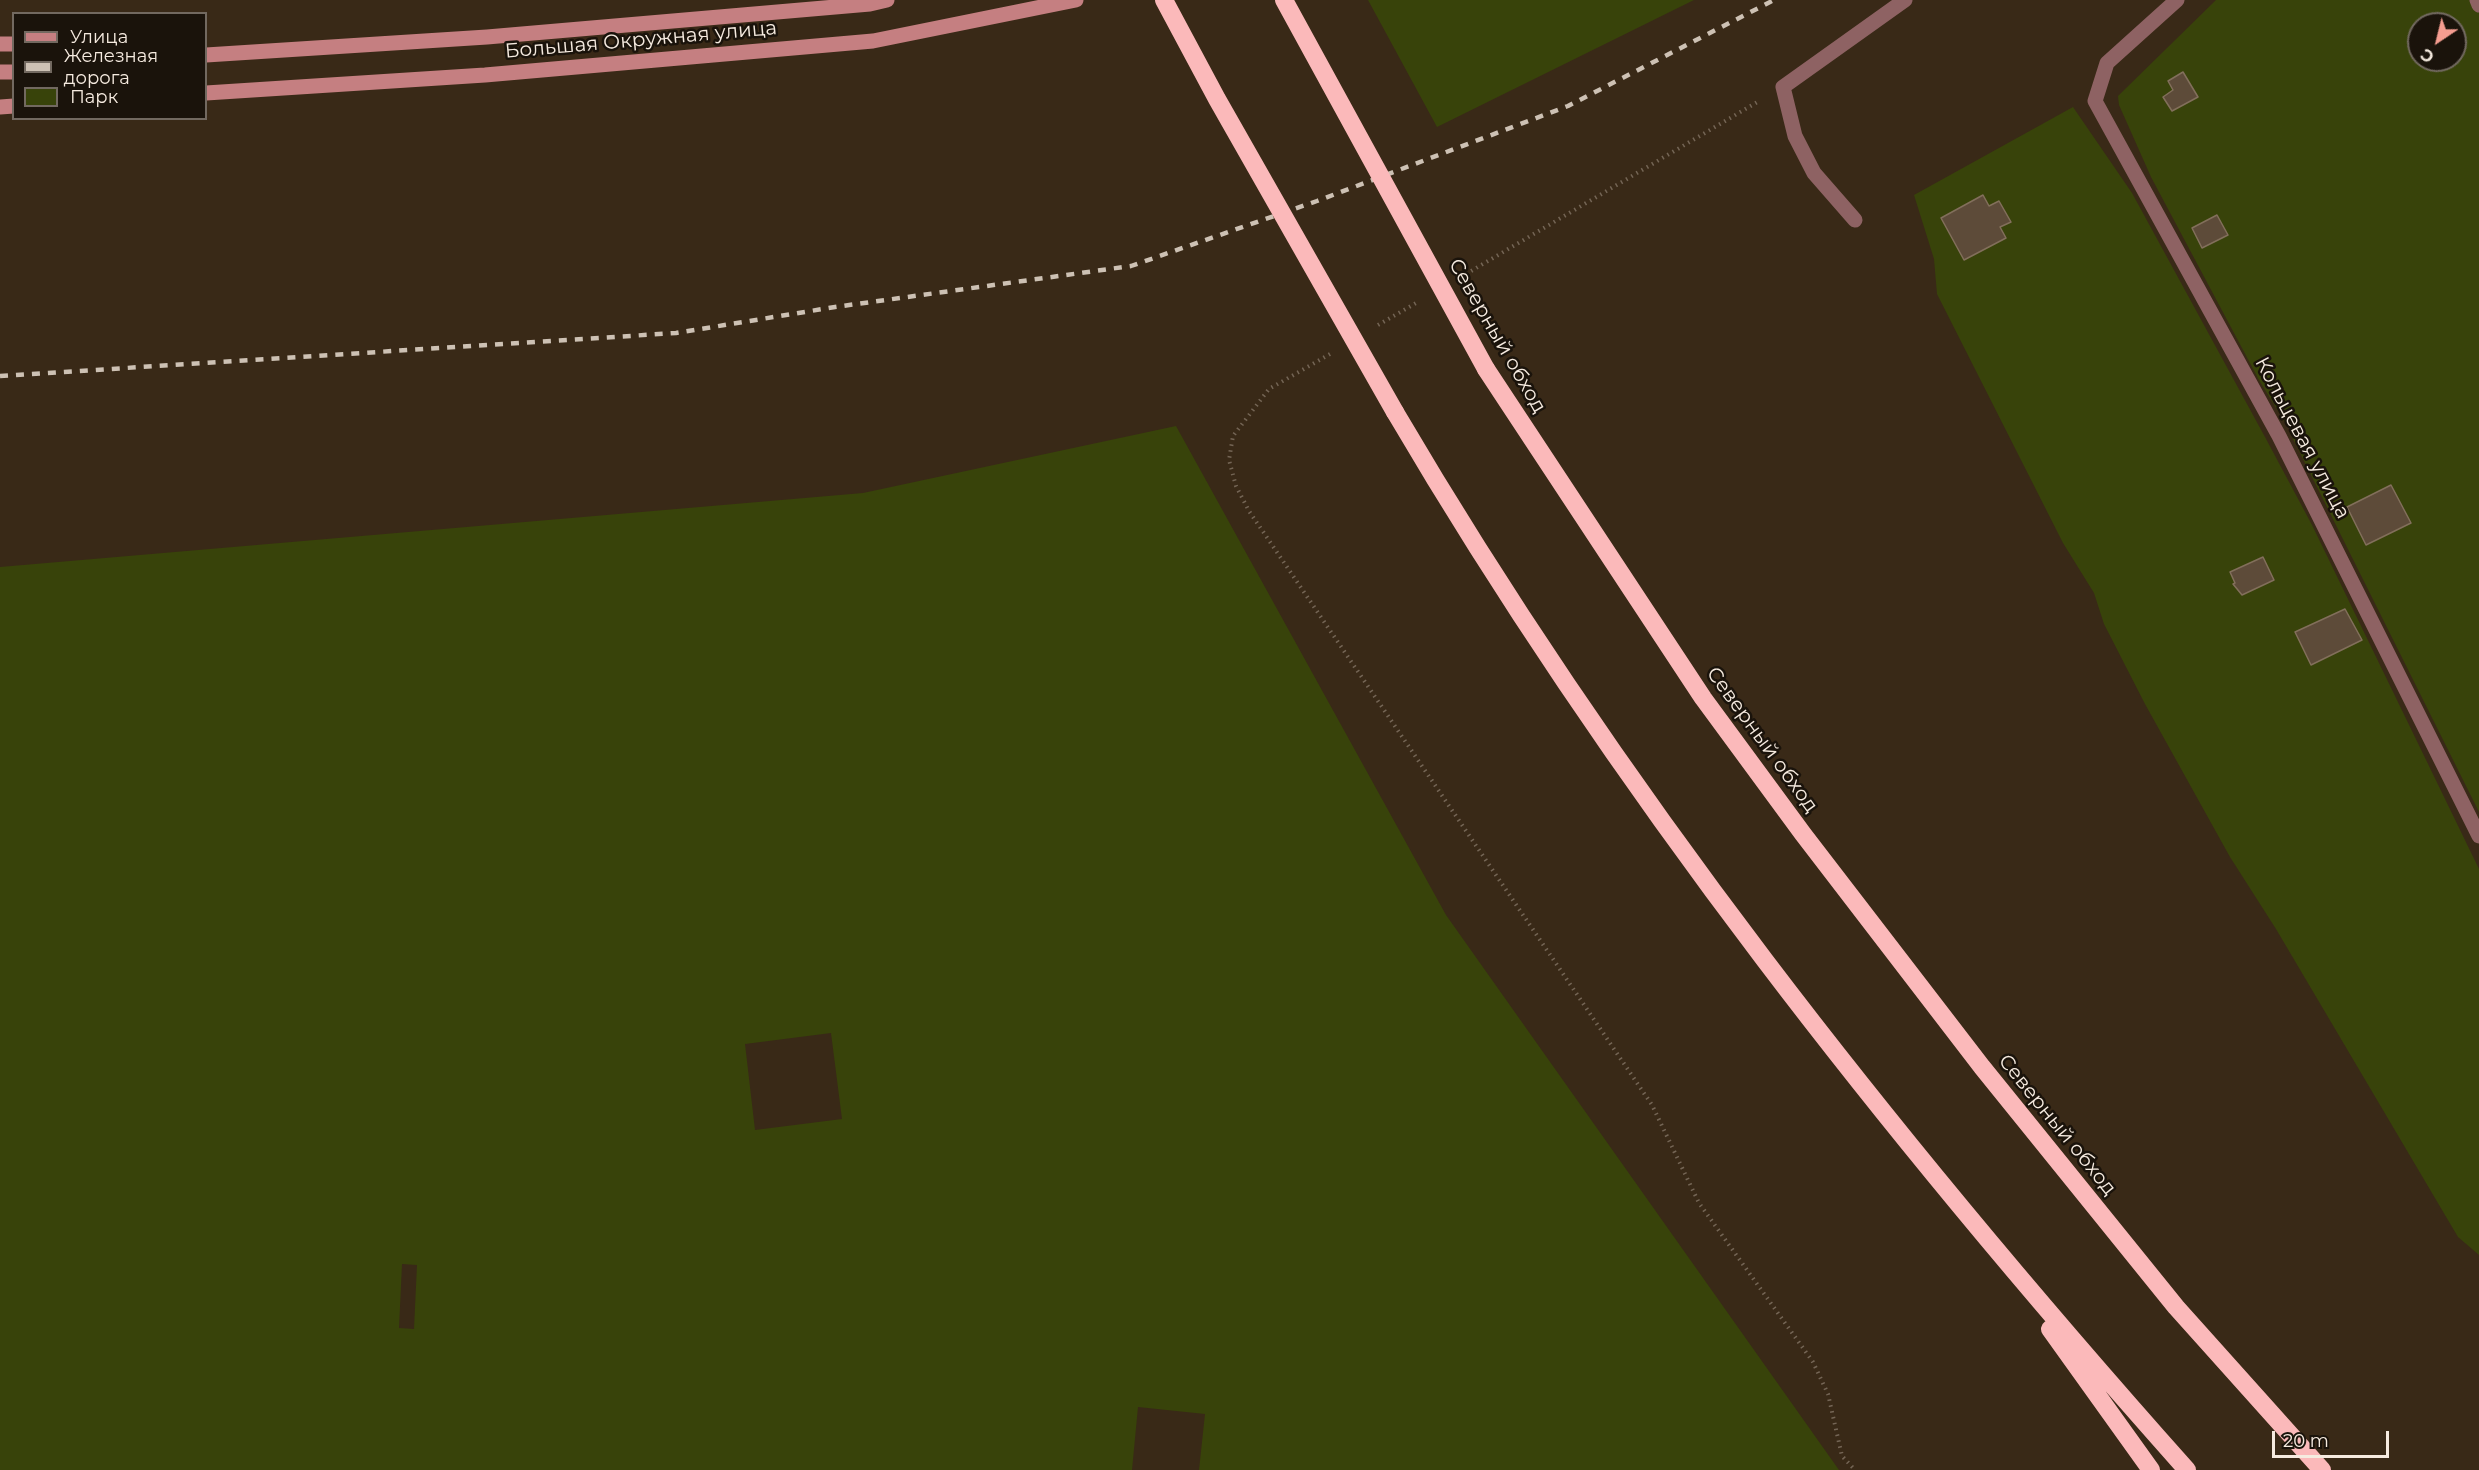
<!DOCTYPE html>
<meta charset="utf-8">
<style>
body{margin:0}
#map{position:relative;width:2479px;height:1470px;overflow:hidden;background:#392917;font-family:Montserrat,sans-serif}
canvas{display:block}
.legend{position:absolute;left:12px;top:12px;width:195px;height:108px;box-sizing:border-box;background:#1a130b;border:2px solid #726960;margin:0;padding:8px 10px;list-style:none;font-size:18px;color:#f6ebe0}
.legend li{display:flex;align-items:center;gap:12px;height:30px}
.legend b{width:30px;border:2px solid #726960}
.north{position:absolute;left:2407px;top:12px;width:60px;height:60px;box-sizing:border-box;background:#1a130b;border:2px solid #726960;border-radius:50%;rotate:215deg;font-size:16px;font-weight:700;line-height:24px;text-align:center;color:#f6ebe0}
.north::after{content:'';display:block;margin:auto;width:21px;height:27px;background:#f59d90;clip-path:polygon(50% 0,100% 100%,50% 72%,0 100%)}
.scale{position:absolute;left:2272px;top:1431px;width:117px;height:27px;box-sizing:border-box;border:3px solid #f6ebe0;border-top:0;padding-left:8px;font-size:18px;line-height:21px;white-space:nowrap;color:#f6ebe0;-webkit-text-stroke:4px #1a130b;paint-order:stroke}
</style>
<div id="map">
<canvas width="2479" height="1470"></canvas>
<ul class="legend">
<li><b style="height:8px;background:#c57f81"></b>Улица</li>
<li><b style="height:8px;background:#cdc1b4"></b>Железная дорога</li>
<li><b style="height:16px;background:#38430a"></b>Парк</li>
</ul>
<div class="north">С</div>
<div class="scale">20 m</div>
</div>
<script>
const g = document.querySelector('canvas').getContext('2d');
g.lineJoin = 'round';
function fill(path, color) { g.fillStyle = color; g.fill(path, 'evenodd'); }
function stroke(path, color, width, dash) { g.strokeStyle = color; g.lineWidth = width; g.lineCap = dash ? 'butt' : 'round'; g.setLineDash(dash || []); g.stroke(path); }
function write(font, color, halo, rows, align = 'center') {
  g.font = font + ' Montserrat,sans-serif'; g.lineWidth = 5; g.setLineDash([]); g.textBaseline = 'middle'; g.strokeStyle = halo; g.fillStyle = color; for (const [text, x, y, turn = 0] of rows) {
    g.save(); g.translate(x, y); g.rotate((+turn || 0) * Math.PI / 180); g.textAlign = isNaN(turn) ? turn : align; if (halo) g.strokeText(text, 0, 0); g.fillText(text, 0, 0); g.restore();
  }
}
fill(new Path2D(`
 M1368,0H1694L1437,127Z
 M2216,0H2473L2479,11V812L2289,431L2292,425L2287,426L2259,380L2151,177L2119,105L2118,96ZM2419,24H2455V60H2419Z
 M2073,107L2132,193L2265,437L2312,525L2479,869V1255L2458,1237L2276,929L2230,857L2145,704L2104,624L2094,593L2063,543L1937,294L1934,259L1914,195Z
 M1176,426L1446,915L1839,1470H1199L1205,1414L1138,1407L1132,1470H0V567L863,493ZM831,1033L842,1119L755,1130L745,1044ZM402,1264L417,1265L414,1329L399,1328Z`), '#38430a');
const building = new Path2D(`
 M2183,72L2198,97L2172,111L2163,97L2173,90L2168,81Z
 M1983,195L1989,206L1999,201L2011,222L2000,227L2006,238L1964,260L1941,218Z
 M2217,215L2228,235L2202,248L2192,228Z
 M2391,485L2411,523L2366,545L2347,507Z
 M2263,557L2274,580L2242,595L2233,584L2235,583L2230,572Z
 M2345,609L2362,640L2311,665L2295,632Z`);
fill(building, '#5d4b39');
stroke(building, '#826f5b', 1.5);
stroke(new Path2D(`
 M1466,274L1759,101
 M1378,325L1416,303
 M1330,354L1269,389L1233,436L1229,460L1236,486L1249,511L1652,1105L1699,1203L1813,1362L1828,1394L1842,1456L1855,1470`), '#746555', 4, [1.5, 4.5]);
stroke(new Path2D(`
 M2177,0L2107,63L2095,101L2279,436L2479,836
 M2477,0L2479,5
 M1855,220L1814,173L1795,136L1783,87L1905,0`), '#8e6263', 15);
stroke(new Path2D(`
 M0,44H14
 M206,55L487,37L870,4L887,0
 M0,72H14
 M206,93L485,75L873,41L1076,0
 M0,107L14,106`), '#c57f81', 15);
stroke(new Path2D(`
 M1486,369L1703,698L1803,834L1982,1067L2176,1307L2322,1470
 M1395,412C1618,792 1894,1141 2187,1470
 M2050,1329L2151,1470`), '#fbb9ba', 18);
stroke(new Path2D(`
 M0,376L676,333L835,307L1131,266L1317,201L1568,106L1774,0`), '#cdc1b4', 4.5, [8, 8]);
stroke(new Path2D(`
 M1164,0L1217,99L1395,412
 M1284,0L1486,369`), '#fbb9ba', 18);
write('20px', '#f6ebe0', '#1a130b', [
 ["Большая Окружная улица",641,40,-5],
 ["Северный обход",1497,336,60],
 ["Кольцевая улица",2302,438,62],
 ["Северный обход",1762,740,54],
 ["Северный обход",2057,1125,51]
]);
</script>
